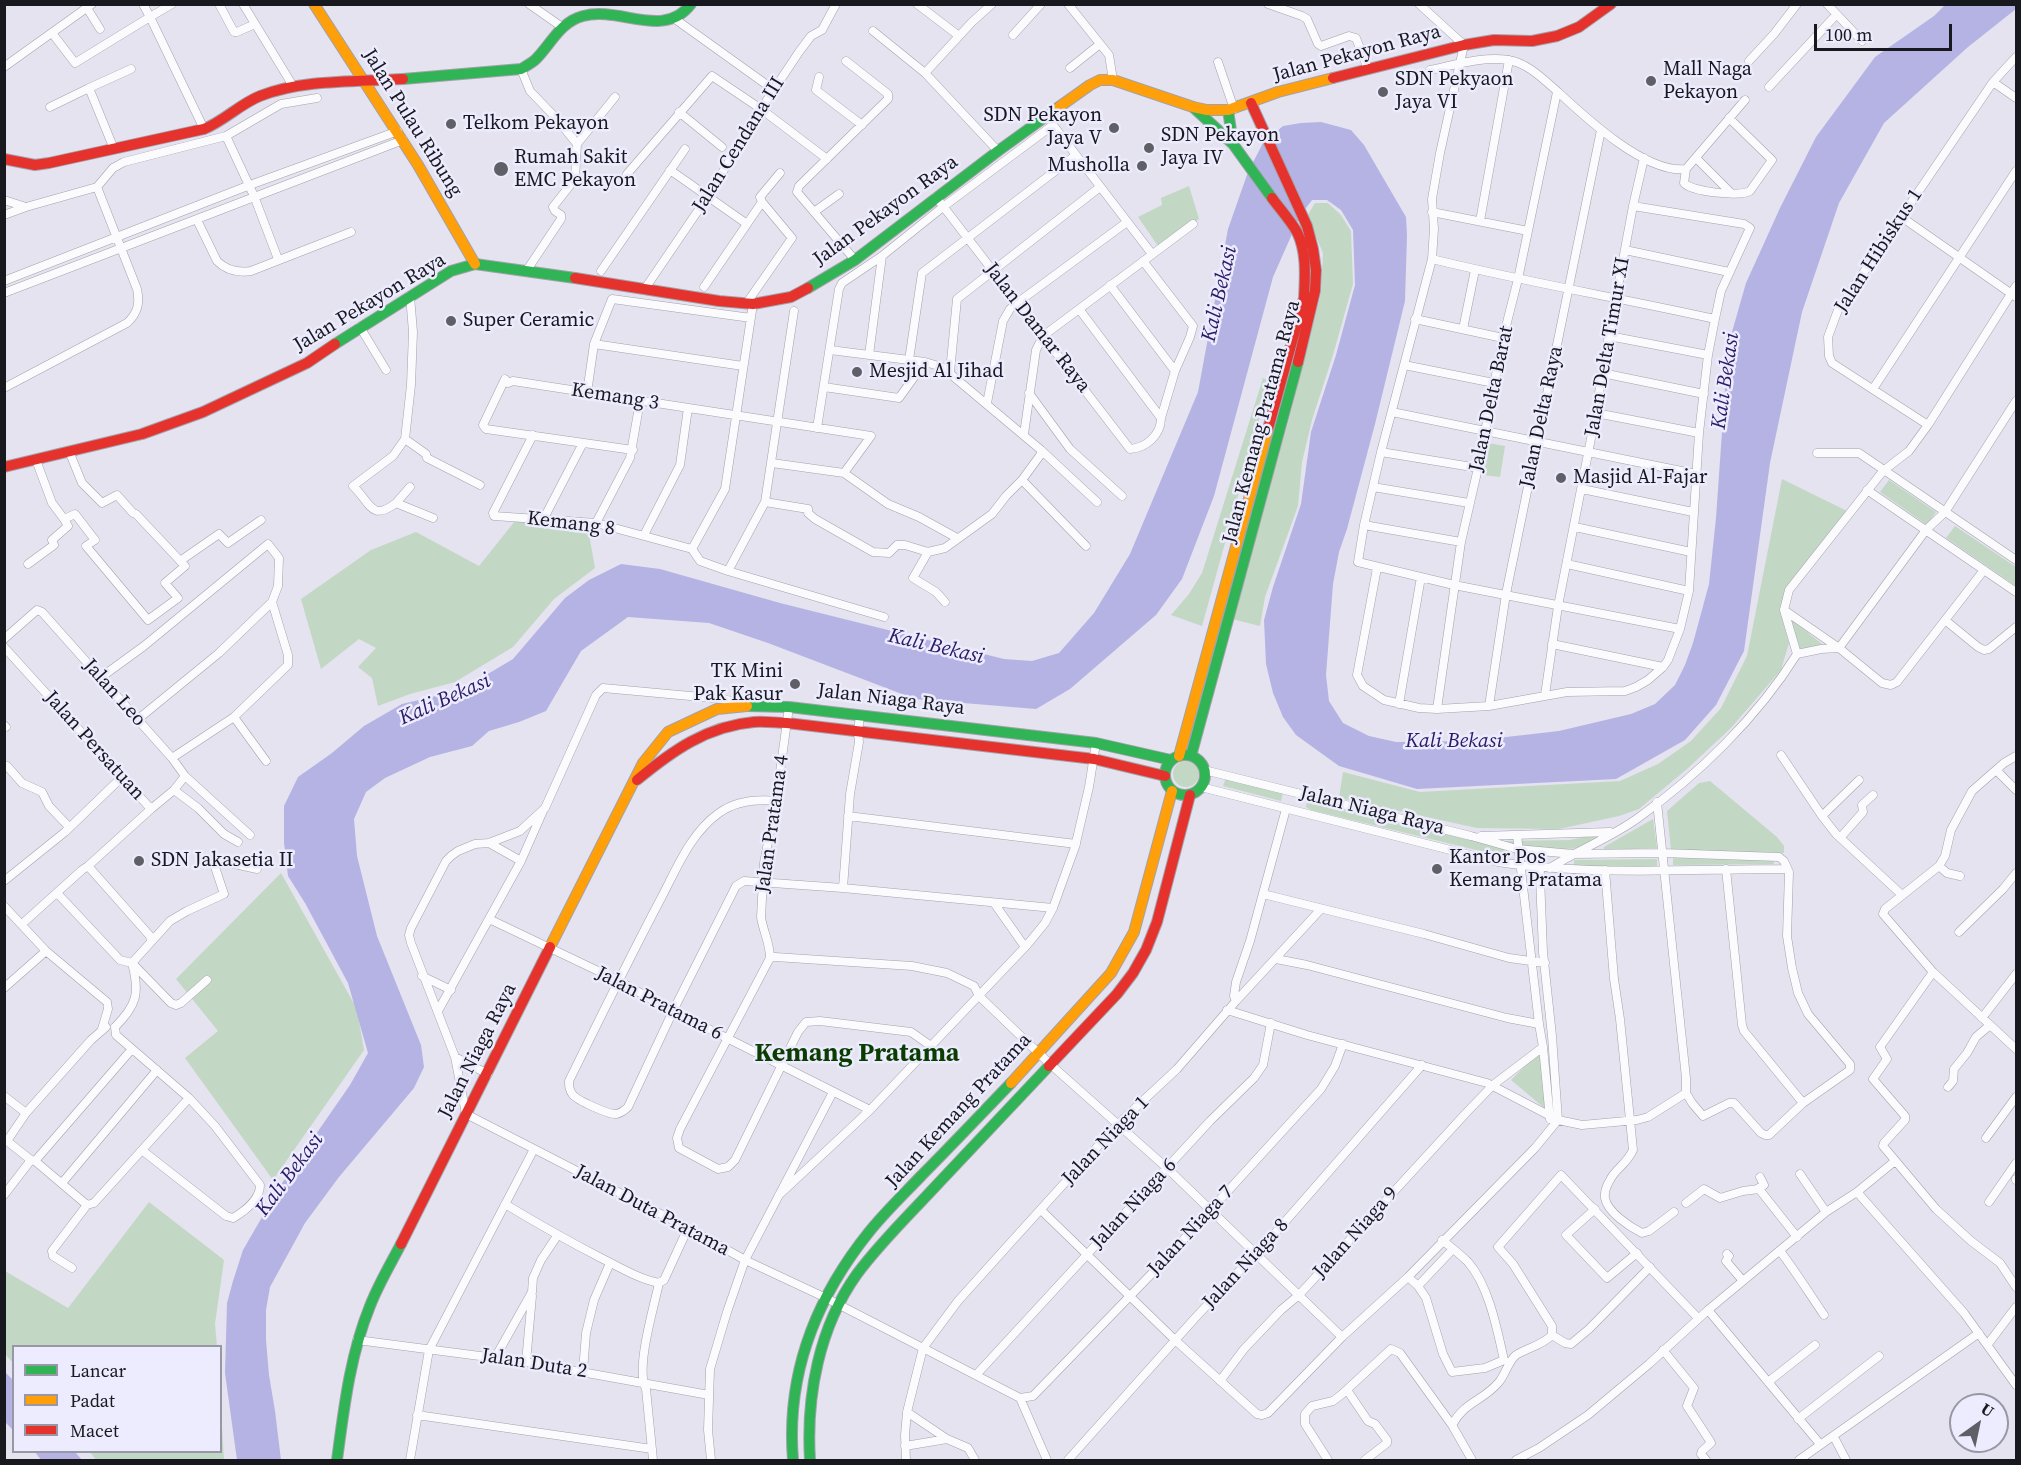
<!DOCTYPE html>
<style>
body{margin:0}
#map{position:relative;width:2021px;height:1465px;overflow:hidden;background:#e4e3ef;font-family:"Source Serif 4",serif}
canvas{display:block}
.frame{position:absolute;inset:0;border:6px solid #18181f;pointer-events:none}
.legend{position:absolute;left:12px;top:1345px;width:210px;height:108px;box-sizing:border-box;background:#ececfe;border:2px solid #9797a5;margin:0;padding:8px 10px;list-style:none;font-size:18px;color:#18181f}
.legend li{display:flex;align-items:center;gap:12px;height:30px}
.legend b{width:30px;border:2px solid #9797a5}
.north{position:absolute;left:1949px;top:1393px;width:60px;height:60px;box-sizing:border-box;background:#ececfe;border:2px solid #9797a5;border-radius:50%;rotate:33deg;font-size:16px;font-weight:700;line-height:24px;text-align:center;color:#18181f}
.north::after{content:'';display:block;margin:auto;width:21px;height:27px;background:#5f5f68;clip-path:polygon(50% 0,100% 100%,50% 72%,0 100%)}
.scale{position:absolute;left:1814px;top:24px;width:138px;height:27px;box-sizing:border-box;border:3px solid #18181f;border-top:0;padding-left:8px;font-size:18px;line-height:21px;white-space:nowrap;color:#18181f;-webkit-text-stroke:4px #ececfe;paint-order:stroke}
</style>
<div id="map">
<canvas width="2021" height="1465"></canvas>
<div class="frame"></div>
<ul class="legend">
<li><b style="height:8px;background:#30b455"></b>Lancar</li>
<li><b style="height:8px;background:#ff9f0a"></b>Padat</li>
<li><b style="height:8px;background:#e5322d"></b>Macet</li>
</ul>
<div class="north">U</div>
<div class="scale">100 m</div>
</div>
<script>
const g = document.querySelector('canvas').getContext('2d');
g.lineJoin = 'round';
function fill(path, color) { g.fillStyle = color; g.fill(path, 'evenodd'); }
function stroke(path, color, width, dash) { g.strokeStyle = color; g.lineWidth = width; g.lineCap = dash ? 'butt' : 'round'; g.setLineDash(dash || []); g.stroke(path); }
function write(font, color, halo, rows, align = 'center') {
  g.font = font + ' "Source Serif 4",serif'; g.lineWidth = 5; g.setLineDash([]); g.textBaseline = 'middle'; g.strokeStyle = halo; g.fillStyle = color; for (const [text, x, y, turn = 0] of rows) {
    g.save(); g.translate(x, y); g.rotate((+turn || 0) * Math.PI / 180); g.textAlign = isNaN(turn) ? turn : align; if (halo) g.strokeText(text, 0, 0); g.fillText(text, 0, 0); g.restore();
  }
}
fill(new Path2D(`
 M1189,186L1199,219L1158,246L1138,217L1162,205L1161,198Z
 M1315,203H1328L1341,215L1351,231L1353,284L1333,355L1312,420L1302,462L1298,506L1265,597L1260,626L1232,619L1289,419L1321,293L1323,253L1307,216Z
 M1263,378L1269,381L1264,402L1202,626L1171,615L1189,594L1202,573Z
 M1488,443L1505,446L1500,477L1483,475Z
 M1782,479L1847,511L1786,592L1782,603L1781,615L1789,643L1781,670L1731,728L1687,769L1639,809L1619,816L1559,829L1477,828L1339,798L1343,772L1420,792L1620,781L1658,764L1691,741L1721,708L1747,656Z
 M1889,480L1936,512L1927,525L1880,492Z
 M515,521L587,523L595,568L554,599L513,647L455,682L410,694L378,706L372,678L358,667L376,648L359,639L321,669L301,599L371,550L416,532L479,566Z
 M1955,526L2016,567V586L1946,538Z
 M1792,620L1822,644L1820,647L1797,649L1790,622Z
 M1173 774a13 13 0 1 1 26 0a13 13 0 1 1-26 0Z
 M1226,778L1283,793L1281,801L1223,786Z
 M1710,781L1777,837L1784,846V853L1671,850L1667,811L1699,783Z
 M1313,799L1507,849L1510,851L1509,858L1311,810L1306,807L1307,802Z
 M1653,819L1657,848L1604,850V847Z
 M1600,834L1596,840L1581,848L1534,851L1505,843L1502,841L1570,840Z
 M1673,858L1773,860L1774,864L1673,865Z
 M1657,859V866L1574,867V860Z
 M281,873L357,1009L364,1050L273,1180L185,1058L218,1031L176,979Z
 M1541,1050L1548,1111L1511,1080Z
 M149,1202L224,1260L215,1324L217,1346H14L13,1363L5,1354V1271L68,1308Z
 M221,1410L224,1460H96L90,1452H220Z`), '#c2d8c4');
fill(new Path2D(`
 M1945,5H2016V9L1968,47L1884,123L1839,203L1802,312L1770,463L1744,651L1716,705L1685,740L1616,779L1417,789L1339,766L1296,735L1283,717L1273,693L1266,664L1264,620L1273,587L1301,504L1311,432L1336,355L1355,285L1353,230L1341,210L1327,200H1312L1300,216L1273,277L1214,496L1182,579L1156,615L1070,689L1036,709L915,699L768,643L709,623L628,617L581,651L546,711L519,722L489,731L472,746L430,757L385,778L366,792L354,819L357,856L377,936L421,1045L424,1067L414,1088L339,1177L305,1223L270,1287L266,1310V1340L269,1375L275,1411L281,1460H237L225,1373L227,1303L233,1281L243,1250L280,1186L350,1085L368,1053L348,983L305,903L288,876L284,843V806L298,777L332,753L364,726L402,704L461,690L513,659L565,598L589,580L621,564L660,569L780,603L1004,659L1032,661L1059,653L1094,613L1130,554L1198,392L1228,229L1248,172L1263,143L1283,126L1301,123L1321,122L1351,130L1364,145L1406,217L1407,235L1405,301L1375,424L1347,529L1339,552L1333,584L1326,675L1329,701L1343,723L1369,736L1396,742L1471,741L1559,731L1631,714L1655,704L1675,685L1685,665L1693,643L1709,584L1716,518L1728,346L1746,283L1780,208L1816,137L1875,57L1934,16Z
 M4,1371L13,1380V1430L5,1422Z
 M35,1452H75L82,1460H41Z`), '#b5b3e4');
const street = new Path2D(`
 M172,4L150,17L204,129
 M219,4L234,32H237L255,24
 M243,4L293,86
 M529,4L562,27
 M917,4L959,36
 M992,4L972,22L925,73L998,151
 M1068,4L1109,55L1113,80
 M1268,4L1302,16L1307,19L1318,44L1321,46L1349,36L1356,38L1368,69
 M1419,4L1464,45L1440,153L1432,199L1434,229L1432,259L1381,452L1364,525L1358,562L1454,585L1680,629
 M1827,4L1862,41
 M87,8L100,29
 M675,19L774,90
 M873,31L925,73
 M52,33L75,63L150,17L143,4
 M1013,35L1041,4
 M846,61L888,94V99L799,186L797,192L855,260
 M1749,61L1774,34L1797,4
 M1218,62L1234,109
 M4,67L92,4
 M1070,68L1100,44
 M521,69L530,91L556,118L577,144
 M1430,70C1455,65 1483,56 1508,60C1528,63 1543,79 1558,92C1586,118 1646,174 1686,169L1745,100
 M819,77L816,90L862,125
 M1993,82L2016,98
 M1769,87L1836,15
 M50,107L89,88
 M679,112L722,147
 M577,144L615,97
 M114,149L89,88L131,69
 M1696,158L1731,193
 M1686,169L1684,183C1692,192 1740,197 1750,191L1772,160L1729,118
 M670,170L747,224L704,287
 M627,174L712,76L761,109L827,159
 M936,197L1130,449C1146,448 1161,435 1161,418L1175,371L1190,337L1193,326L1143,261
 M4,200L26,207
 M814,212L839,194
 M1432,212L1528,231
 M4,215L26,207L97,187L113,168L124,162L226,136
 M1900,216L2016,297
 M197,220L217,261C227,271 238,273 251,271L351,232
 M1480,221L1509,60
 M747,224L762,202
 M1625,250L1729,272
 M278,259L254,196L226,136L281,104L317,98
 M1432,259C1525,282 1621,298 1715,319
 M527,270L561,219V215L555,211L553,207L575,179L577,144
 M601,271L685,149
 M4,281L250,185L398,131
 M1110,285L1175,371
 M644,290L708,196L761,109L799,52L811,36L822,30L836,4
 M4,293L403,140
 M410,296L413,332L411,385L405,439L393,456L353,486C371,503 371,522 396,503L433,518
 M746,304L792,238L762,202L760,197L780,173
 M1079,309L1161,418
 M794,311L765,502L728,571L884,617
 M1415,319L1503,338
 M360,327L386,370
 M1463,329L1475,270
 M1609,336L1708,355
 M594,344L743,366
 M869,355L882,256
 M909,360L922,273L1076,155
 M1404,365L1494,383
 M950,372L957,299L1100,187
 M1602,373L1704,394
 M824,387L899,398L925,362
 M4,388L127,323C138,313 140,303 137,289L97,187
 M1873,389L2016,171
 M587,393L594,344L612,299L751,318
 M1029,393L1070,449L1122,496
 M987,403L1003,321L1010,309L1017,303L1127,222
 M1392,412L1696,474
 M1596,413L1699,433
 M1928,425L1832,363L1829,356L1828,337L1838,310L1993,82L2016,57
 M817,428L839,289L842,283L882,256L943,207L1053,125L1152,254
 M1024,434L1036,350L1043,336L1193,224
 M533,435L493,513L494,516L596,523L692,549L700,561L728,571
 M405,439L426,454L427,458L480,485
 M633,450L486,429L483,425L505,379L508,383L513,381L871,436L844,473
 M1041,450L1097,502
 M1381,452L1478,468
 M1817,453H1859L2016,560
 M36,460L52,503L64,519L75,514L95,540L86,546L148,620L178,598L165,583L185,566L136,514L133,513L117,495L102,503L82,483L69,451
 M772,463L844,473L888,504L919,517L957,538
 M1022,480L1086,546
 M1373,487L1469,503
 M1582,489L1693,512
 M1867,490L2016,592
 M765,502L808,509V513L815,519L873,552L889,553L897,545H905L928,552L945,548L992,514L1006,496L1022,480L1041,454V450L942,367L925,362L830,350
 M396,503L410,487
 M543,520L583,443
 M596,523L630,458L640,401
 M1364,525L1461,542
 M1575,527L1691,552
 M644,535L680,465L688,408
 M692,549L725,489L753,304
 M928,552L913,578L936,592L945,602
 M180,561L219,534L228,543L261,520
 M28,564L54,545L52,540L68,526L64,519
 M1567,564L1689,591
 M1377,568L1357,675L1363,686L1384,700L1419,708L1437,709L1489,706L1567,692L1625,691L1636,687L1648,680L1663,667L1668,660L1680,629L1689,591L1699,433L1708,355L1715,319L1721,291L1750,228L1744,224L1633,206
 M1984,570L1897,682L1891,685L1882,683L1839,648L1784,610L1789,590L1883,471L1909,451L1928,425L2016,286
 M1784,610L1797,654
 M1945,620L1978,647L1984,650L1989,649L2016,627
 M4,639L37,610L42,612L172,758L185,776L250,835
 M1552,644L1663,667
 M4,647L151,809L88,866
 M1839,648L1926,530L1945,512L2016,401
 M100,678L144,646L268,544L279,558L278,586L272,602L288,655V665L234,717L172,758
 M1545,695L1558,606L1596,413L1602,373L1633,206L1644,158
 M1399,704L1421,577
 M735,706L731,701L723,699L603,688L596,695L545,808L520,831L489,843L475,844L458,851L451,856L446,861L411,928L409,935L411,943L455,1057L466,1114L688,1228L745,1260L824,1297L1020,1398L1047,1460
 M1489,706L1506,594L1601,130
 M789,707L776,801L764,863L761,917C763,931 770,943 770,958L680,1129L677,1138L679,1148L718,1169L728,1167L735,1160L798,1032L806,1022L820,1021L911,1032L931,1046
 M1437,709L1461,542L1478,468L1503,338L1518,279L1557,92
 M234,717L266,761
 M137,720L219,653L272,602
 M4,725L6,727
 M1781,755L1822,816L1836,834L1902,895
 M2016,756L2004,763L1972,791L1951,830L1945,856L1939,866L1885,909L1883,914L1933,972L2016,1049
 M7,766L22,783L42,792L49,806L69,827
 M1204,770L1471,836L1517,849L1573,854L1662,853L1779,857L1784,861L1789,872L1787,936L1792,968L1798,993L1808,1014L1850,1064V1070L1803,1103L1769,1135H1765L1761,1133L1734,1103H1729L1703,1116L1692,1103L1686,1093
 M1996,770L2016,790
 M1201,787L1498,862C1593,876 1692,869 1787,869
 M174,790L198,808L224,834L238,842
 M776,801C756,799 736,801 719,813C689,834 675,873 658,904C627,963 598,1022 569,1081C569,1086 569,1090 573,1095C577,1100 609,1115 616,1114C621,1113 624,1111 628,1107L673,1011L736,886L744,881L843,888L1053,908
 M1657,802L1686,1078V1093
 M151,809L174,790L185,776
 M848,816L1076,844
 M1822,816L1859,780
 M1517,835L1539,1024L1543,1047L1550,1119
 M1481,836L1610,832
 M1840,838L1863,812L1862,805L1873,795
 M489,843L521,861
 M1939,866L1947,873L1960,876
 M1550,868C1578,850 1612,837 1638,818C1698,775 1757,718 1797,654L1821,649L1839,648
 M1726,869L1742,1025L1744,1031L1803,1103
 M1605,870L1614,979L1620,1019L1633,1150C1626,1165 1616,1168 1610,1180C1607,1185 1604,1192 1605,1198C1607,1212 1630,1227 1642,1233L1649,1231L1674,1212
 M4,881L65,832L122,777
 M843,888L850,794L859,742L858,732L860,715
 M57,893L120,960L132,963L171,1003L176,1005L181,1003L207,980
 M1263,894L1424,934L1509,958L1545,963
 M994,903L1025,947
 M4,906L46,951L107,1002L108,1009L102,1029
 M489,919L617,980L673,1011L870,1110
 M22,924L82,870L88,866L150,936L151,941
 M1959,932L2003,889L2016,873
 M770,958L775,957L912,966L947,973L974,986L979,996L1002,1018L1050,1064L1168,1169L1342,1337
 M1276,959L1307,965L1507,1018L1539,1024
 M1933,972L1880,1047L1887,1059L1873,1079L1905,1116V1120L1884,1143L1883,1146L1936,1209L1971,1241L2000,1263L2016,1287
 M422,976L451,990
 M4,988L46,951
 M1236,1001L1321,909
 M1227,1010L1307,1035L1487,1083L1558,1120L1582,1125L1637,1120L1648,1117L1686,1093
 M438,1011L521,861L543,811
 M1982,1018L2016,974
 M115,1027L116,1035L189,1098L215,1126L260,1185C260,1199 245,1211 233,1218L226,1216L143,1151
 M115,1027C137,1005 140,993 132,963L170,921L187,911L224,894L215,867L221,861L257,869
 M455,1057L488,1074
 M1948,1087L1953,1081L1954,1069L1967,1053L1976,1037L1990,1025
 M4,1096L26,1113
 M1986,1138L2016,1097
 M7,1141L26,1113L91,1040L106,1027
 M7,1141L31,1160L35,1161L87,1205
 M35,1161L132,1049
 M1800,1174L1826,1212
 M2016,1179V1180
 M62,1183L157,1070
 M1757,1189L1764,1185L1760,1177
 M1857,1192L1964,1313L2016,1385
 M4,1195L31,1160
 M779,1195L870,1110L1027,945L1045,923L1053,908L1075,847L1089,787L1096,743
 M1989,1202L2016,1163
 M1686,1203L1704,1189L1720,1198L1743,1191L1759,1189L1797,1237
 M505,1204C538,1224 570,1242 603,1259C621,1268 639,1279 659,1283
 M1595,1209L1566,1235L1607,1278L1637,1253
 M1041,1210L1175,1340L1257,1414L1262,1415L1268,1413L1342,1337L1408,1277L1535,1148L1558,1120L1552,1036L1543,952L1539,851
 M1780,1251C1796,1272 1809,1293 1824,1315
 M1727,1254L1729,1256L1726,1261L1743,1281
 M72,1268L53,1256L52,1251L87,1205L94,1203L189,1098
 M1408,1277L1418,1286L1426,1298L1443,1354L1452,1372L1485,1368L1504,1360C1497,1329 1489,1286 1468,1262C1460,1254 1451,1247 1442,1240
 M659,1283L664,1280L688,1228
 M1418,1286L1453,1249
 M1708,1310L1820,1444
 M1552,1335V1326L1513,1264L1498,1247L1561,1175L1698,1318
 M1552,1335L1565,1343L1571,1344L1589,1329L1650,1267
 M357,1340L526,1362L709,1395
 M1988,1344L2016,1307
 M1663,1350L1694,1388L1687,1406L1710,1441L1711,1443L1702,1451L1701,1454L1706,1460
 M495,1358L532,1292L533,1278L541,1260L557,1236
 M526,1362L532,1296
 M583,1371L586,1333L594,1300L610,1263
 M976,1375L1210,1121L1254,1078L1263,1065L1271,1023
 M1220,1381L1244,1349L1281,1310L1299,1295L1466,1113L1493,1085L1543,1047
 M1768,1382L1815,1345
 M1347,1390L1368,1421L1375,1424L1387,1440V1443L1365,1460
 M1020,1398L1033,1396L1163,1262L1321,1089L1335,1066L1343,1044
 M907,1412L947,1439L968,1448L975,1460
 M417,1415L652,1449
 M1798,1419L1879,1356
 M1452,1425C1465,1401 1482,1402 1499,1382C1505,1375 1509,1360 1516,1355C1527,1348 1543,1345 1552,1335
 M1834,1437L1846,1460
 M905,1446L947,1439
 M410,1460L429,1350L534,1149
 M653,1460L646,1389C635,1369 654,1307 659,1283
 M711,1460L708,1430L710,1369L727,1312L745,1260L833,1092
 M906,1460L905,1435L907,1412L923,1348L958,1301L1012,1241L1118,1124L1177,1069L1236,1001L1234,996L1236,982L1250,941L1286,809
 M1068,1460L1195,1318L1276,1232L1422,1065
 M1328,1460L1305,1424V1414L1312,1406L1333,1401L1341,1395L1391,1349L1400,1353L1452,1425L1472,1460
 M1516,1460L1539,1448L1588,1415L1649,1364L1708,1310L1826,1212L1857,1192L1895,1161
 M1799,1460L1979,1333`);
const fast = new Path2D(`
 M403,79L521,69C526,66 532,63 536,59C551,44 560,22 583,16C620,6 664,40 691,4
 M1193,107L1233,144L1272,198
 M1228,110L1233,144
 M808,288L855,260L998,151L1059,107
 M335,344L451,271L475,264L575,278
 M747,706L789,707L1096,743L1171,760
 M1165 775a20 20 0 1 1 40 0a20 20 0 1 1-40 0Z
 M1191,756L1298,362
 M337,1460C344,1408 350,1355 370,1306C378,1285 390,1265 401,1244
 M793,1460C786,1375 816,1298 869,1232C885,1212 904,1194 922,1175C952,1145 981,1114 1011,1083
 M810,1460C806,1396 819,1327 857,1274C880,1243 908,1216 933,1189C972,1148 1010,1107 1049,1066`);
const slow = new Path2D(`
 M314,4L418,165L475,264
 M1059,107L1090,85L1100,80H1113L1193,107L1207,110H1228L1278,92L1333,78
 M1179,756L1268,429
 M550,947L643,763L668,732L717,709L747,706
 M1011,1083L1111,973L1134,932L1172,791`);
const jam = new Path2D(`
 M1333,78L1464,45L1494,40L1532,41L1557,36L1579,27L1611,4
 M1251,103L1307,226L1313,249L1316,270L1315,291L1298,362
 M4,159L35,165L49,163L204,129C224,121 240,104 260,96C304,79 356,82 403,79
 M575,278L719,301L753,304L791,297L808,288
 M1268,429L1304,298C1305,277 1307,252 1297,232C1290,220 1280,209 1272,198
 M4,467L142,434L203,412L307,363L335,344
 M637,780C672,751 707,726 754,722C765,721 776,723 787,723L1094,759L1165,776
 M1049,1066L1117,994L1133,973L1146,950L1157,922L1190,795
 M401,1244L550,947`);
stroke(street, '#a2a2ab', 9);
stroke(fast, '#a2a2ab', 12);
stroke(slow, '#a2a2ab', 12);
stroke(jam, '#a2a2ab', 12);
stroke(street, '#fbfbfd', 8);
stroke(fast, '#30b455', 10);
stroke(slow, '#ff9f0a', 10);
stroke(jam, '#e5322d', 10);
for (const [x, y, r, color] of [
 [1651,81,6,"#5f5f68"],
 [1383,92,6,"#5f5f68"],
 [451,124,6,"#5f5f68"],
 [1114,128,6,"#5f5f68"],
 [1149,148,6,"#5f5f68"],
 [1142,166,6,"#5f5f68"],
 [501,169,8,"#5f5f68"],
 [451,321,6,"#5f5f68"],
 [857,372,6,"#5f5f68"],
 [1561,478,6,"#5f5f68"],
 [795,684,6,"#5f5f68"],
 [139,861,6,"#5f5f68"],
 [1437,869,6,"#5f5f68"]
]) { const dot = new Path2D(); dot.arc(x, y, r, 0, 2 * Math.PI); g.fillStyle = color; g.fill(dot); stroke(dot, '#ececfe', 2); }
write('20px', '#18181f', '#ececfe', [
 ["Jalan Pekayon Raya",1357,54,-15],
 ["Jalan Pulau Ribung",412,123,58],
 ["Jalan Cendana III",739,145,-58],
 ["Jalan Pekayon Raya",886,211,-36],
 ["Jalan Hibiskus 1",1879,251,-57],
 ["Jalan Pekayon Raya",370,303,-31],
 ["Jalan Damar Raya",1037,328,52],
 ["Jalan Delta Timur XI",1608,347,-80],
 ["Kemang 3",615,397,9],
 ["Jalan Delta Barat",1492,399,-78],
 ["Jalan Delta Raya",1542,417,-78],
 ["Jalan Kemang Pratama Raya",1262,422,-75],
 ["Kemang 8",571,524,7],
 ["Jalan Leo",114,693,48],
 ["Jalan Niaga Raya",891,700,7],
 ["Jalan Persatuan",94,746,48],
 ["Jalan Niaga Raya",1372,811,14],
 ["Jalan Pratama 4",773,824,-82],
 ["Jalan Pratama 6",659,1004,27],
 ["Jalan Niaga Raya",478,1051,-63],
 ["Jalan Kemang Pratama",959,1111,-47],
 ["Jalan Niaga 1",1106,1141,-46],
 ["Jalan Niaga 6",1134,1204,-47],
 ["Jalan Duta Pratama",652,1211,28],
 ["Jalan Niaga 7",1191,1231,-47],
 ["Jalan Niaga 9",1356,1233,-48],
 ["Jalan Niaga 8",1246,1264,-47],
 ["Jalan Duta 2",534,1364,9]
]);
write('20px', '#18181f', '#ececfe', [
 ["Mall Naga",1663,70],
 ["Pekayon",1663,93],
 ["SDN Pekyaon",1395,80],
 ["Jaya VI",1395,103],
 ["SDN Pekayon",1102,116,"right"],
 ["Jaya V",1102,139,"right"],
 ["Telkom Pekayon",463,124],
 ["SDN Pekayon",1161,136],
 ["Jaya IV",1161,159],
 ["Rumah Sakit",514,158],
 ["EMC Pekayon",514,181],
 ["Musholla",1130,166,"right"],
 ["Super Ceramic",463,321],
 ["Mesjid Al Jihad",869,372],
 ["Masjid Al-Fajar",1573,478],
 ["TK Mini",783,672,"right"],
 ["Pak Kasur",783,695,"right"],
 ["Kantor Pos",1449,858],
 ["Kemang Pratama",1449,881],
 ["SDN Jakasetia II",151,861]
], 'left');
write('italic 21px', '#2b1a65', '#ececfe', [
 ["Kali Bekasi",1220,294,-77],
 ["Kali Bekasi",1726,381,-82],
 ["Kali Bekasi",936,647,13],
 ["Kali Bekasi",445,700,-24],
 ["Kali Bekasi",1454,742],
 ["Kali Bekasi",290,1175,-53]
]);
write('bold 26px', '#0b3d03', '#ececfe', [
 ["Kemang Pratama",857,1054]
]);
</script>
